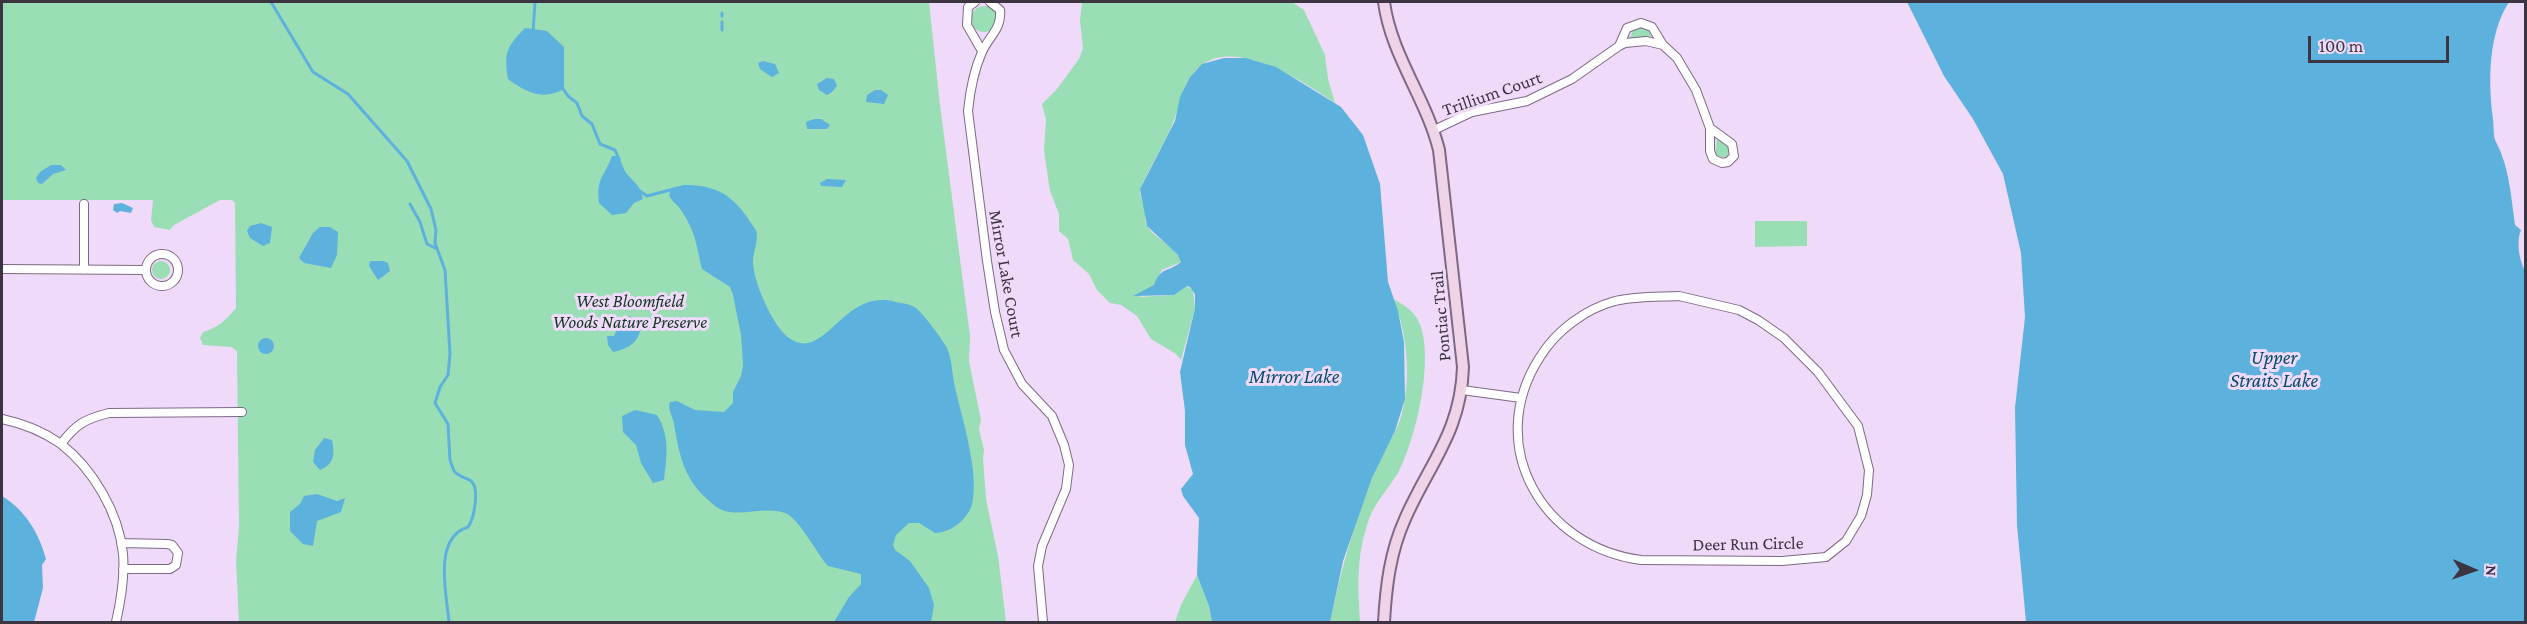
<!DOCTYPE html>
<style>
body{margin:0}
#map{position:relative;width:2527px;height:624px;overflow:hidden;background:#f0daf9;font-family:"Crimson Pro",serif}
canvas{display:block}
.frame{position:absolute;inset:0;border:3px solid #3d3441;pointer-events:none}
.north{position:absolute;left:2443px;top:540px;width:60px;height:60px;-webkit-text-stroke:4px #f0daf9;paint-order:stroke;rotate:92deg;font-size:16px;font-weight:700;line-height:24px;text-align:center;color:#3d3441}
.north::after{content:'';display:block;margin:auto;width:21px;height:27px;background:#3d3441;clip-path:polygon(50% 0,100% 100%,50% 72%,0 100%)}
.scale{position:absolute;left:2308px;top:36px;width:141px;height:27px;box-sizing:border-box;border:3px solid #3d3441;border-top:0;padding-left:8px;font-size:18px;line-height:21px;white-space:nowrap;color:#3d3441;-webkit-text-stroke:4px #f0daf9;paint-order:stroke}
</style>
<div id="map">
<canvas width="2527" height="624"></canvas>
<div class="frame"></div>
<div class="north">N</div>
<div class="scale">100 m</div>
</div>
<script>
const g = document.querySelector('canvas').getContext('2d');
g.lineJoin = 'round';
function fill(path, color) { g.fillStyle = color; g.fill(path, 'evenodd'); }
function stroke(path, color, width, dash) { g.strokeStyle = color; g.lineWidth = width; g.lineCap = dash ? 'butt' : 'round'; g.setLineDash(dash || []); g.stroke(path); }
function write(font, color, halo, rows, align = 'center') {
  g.font = font + ' "Crimson Pro",serif'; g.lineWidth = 6; g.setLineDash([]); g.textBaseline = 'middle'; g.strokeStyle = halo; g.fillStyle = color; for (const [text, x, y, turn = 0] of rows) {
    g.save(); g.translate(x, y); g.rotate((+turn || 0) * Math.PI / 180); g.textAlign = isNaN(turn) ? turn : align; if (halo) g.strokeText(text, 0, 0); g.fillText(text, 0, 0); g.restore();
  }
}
fill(new Path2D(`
 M2,2H929L940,105L970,336L969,361L981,420L979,429L984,450L983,458L986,499L998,556L1006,622H239L236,561L239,528L237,351L231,347L203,345L200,338L203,332C218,328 227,319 236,308L235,203L232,200H220L174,225L170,230L154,227L151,220L153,200H2Z
 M1082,2H1292L1304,10L1325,55L1328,79L1335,103C1302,81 1225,29 1192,75C1180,91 1179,111 1170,130C1166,139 1140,186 1140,191C1140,197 1144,202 1145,208C1146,214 1144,221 1147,226C1156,240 1176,246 1181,262L1162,270L1154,285L1139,297L1174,295L1186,286L1193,290L1195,308L1181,360L1176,354L1151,339L1137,316L1121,305L1110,303L1097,290L1089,274L1073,260L1068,239L1059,231V214L1050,191L1044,150L1046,120L1042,104L1057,89L1079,59L1083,48L1080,21Z
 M971 19a13 13 0 1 1 26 0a13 13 0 1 1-26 0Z
 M1640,26L1649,30L1651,37L1630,38L1633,29Z
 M1717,138L1729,146L1730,151L1726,158L1715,155Z
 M1755,221H1807V246L1755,247Z
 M152 270a9 9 0 1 1 18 0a9 9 0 1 1-18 0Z
 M1393,299C1403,304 1414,311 1419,322C1435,358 1416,439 1398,473C1389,488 1375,502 1369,519C1356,557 1358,583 1360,622H1330C1340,573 1354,524 1372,478C1380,458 1392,440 1400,420C1412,383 1408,333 1393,299Z
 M1197,575L1209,606L1212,622H1175L1181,605Z`), '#9adeb5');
fill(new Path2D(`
 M1907,2H2509C2488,34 2488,83 2493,119C2494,126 2493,137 2496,142C2508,164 2511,193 2514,218L2515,225L2521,230C2516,241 2519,260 2525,271V622H2026L2017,525L2015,408L2025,317L2021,253L2003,174L1973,119L1944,76Z
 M525,28L547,31L564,47V89C543,101 525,92 508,79C504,52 506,48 525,28Z
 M1224,58H1246L1276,67L1341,107L1363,135L1380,184L1388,282L1398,311L1404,342L1405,399L1395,431L1372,478L1343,561L1330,622H1212L1209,606L1197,575L1199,518L1183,496L1181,489L1193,474L1185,445V411L1180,372L1195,308V294L1190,287L1187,286L1174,295L1133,296L1154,285C1161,266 1168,273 1181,262L1177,254L1147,226L1140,189L1175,121L1180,97L1190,77L1202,64Z
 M763,61L775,64L779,73L772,77L760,69L758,63Z
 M827,78L834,79L837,86L832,92L827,95L819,90L817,84Z
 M875,90H881L888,95L884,104L866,102L867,95Z
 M814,119H821L830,125L827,129H807L806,122Z
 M612,156H618C622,162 623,169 627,174C636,185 639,183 643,199L634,203L626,213L612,215L599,203C596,177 604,178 612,156Z
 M51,165H61L66,170L53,174L42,184L38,183L36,178L40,172Z
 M827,179L846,180L842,187L821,186L820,183Z
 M684,185C717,185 733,195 751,223C751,223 756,230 756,230C759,240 753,252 753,262C753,281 773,327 789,338C826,364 842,287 896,302C903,304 910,303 917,309C924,315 943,340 947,348C952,359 952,372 954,383C961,415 980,473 972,504C968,519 951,533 935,533L919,523H909L896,535L893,545L895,550L910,561L929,588L934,605L931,622H834L849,597L861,584V574L828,566C817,554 799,518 785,513C765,506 744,516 725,511C717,509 712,503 706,498C683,477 679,453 674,424C673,416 667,409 670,402L677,401L695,410L724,412L733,403V392L741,376L743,366L741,335L733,295L730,287L702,269C696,244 696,233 681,210C677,204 672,202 669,195L671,188Z
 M122,203L133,208L131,213L120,211L117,213L113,210L114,204Z
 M261,223L272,227L270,243L263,246L250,238L247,231L250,226Z
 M320,227H330L338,232L337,255L331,268L304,263L299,258L313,233Z
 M370,261H383L388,263L390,271L378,280L369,266Z
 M627,316L636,318L641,324C640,342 630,348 613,352L608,345L607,336H614L621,320Z
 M258 346a8 8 0 1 1 16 0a8 8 0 1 1-16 0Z
 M635,410L657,415C670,436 667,456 664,480L653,483L641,463L636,445L623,432L622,416Z
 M324,438L332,440C335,455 334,464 320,470L313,462L315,450Z
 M317,494L337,501L345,498L341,512L317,521L313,546L303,544L290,531V512L300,504L304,496Z
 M2,496C25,510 39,533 46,559L42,565L43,588L34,622H2Z`), '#5db1dd');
stroke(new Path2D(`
 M271,2L313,72L348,94L407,161L431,209L436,230L435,243L445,270L450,354L448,375L440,387L435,403L448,424L450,460L454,471C459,477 465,477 471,481C480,488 474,519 468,527C432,538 447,596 449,622
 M722,13V16
 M722,22V30
 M533,33L535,2
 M561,86L568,96L577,103L582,116L592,124L600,144L615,150L619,159
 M637,189L647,196L670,190
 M410,204L420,222L427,244L437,249`), '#5db1dd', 3);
const street = new Path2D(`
 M975,2L968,7L967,25L982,51
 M990,2L1000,10C1002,29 989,36 982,52C974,70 970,91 968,111L987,261L995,312L1004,350L1022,384L1052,416L1064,445L1069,465L1066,489L1042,546L1038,566L1043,622
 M1619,46L1627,28L1641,23L1652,27L1663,45
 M1434,130L1472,112L1527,101L1572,79L1619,46L1625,43L1646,41L1663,45L1677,58L1696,90L1710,128L1732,144L1734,156L1728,162L1722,163L1713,159L1710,151V128
 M146 270a16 16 0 1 1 32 0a16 16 0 1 1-32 0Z
 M2,269L146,270
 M84,270V204
 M1679,296L1739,310L1758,320L1784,338L1818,372L1858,426L1869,470L1867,495L1861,516L1846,541L1826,557L1782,561L1641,560C1542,547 1483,445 1540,357C1556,331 1585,309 1615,301C1636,296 1658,297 1679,296Z
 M1462,390L1521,398
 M2,419C21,423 44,432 61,444C93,469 119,513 123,554C125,577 121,600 116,622
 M61,444C76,424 85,419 109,413L242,412
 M121,543L167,544L172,545L178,553L176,565L170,569H123`);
const secondary = new Path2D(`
 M1384,2C1391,55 1426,98 1439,150L1463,367C1461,432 1429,464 1405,519C1390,552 1386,587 1384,622`);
stroke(street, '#7d6985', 10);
stroke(secondary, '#7d6985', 14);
stroke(street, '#fff', 8);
stroke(secondary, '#efd3e7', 10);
write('18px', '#3d3441', '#f0daf9', [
 ["Trillium Court",1492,94,-19],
 ["Mirror Lake Court",1006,274,80],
 ["Pontiac Trail",1441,316,-95],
 ["Deer Run Circle",1748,544,-1]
]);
write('italic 18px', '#123522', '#f0daf9', [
 ["West Bloomfield",630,301],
 ["Woods Nature Preserve",630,322]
]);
write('italic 20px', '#054d6b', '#f0daf9', [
 ["Upper",2274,358],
 ["Straits Lake",2274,381],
 ["Mirror Lake",1294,377]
]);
</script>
